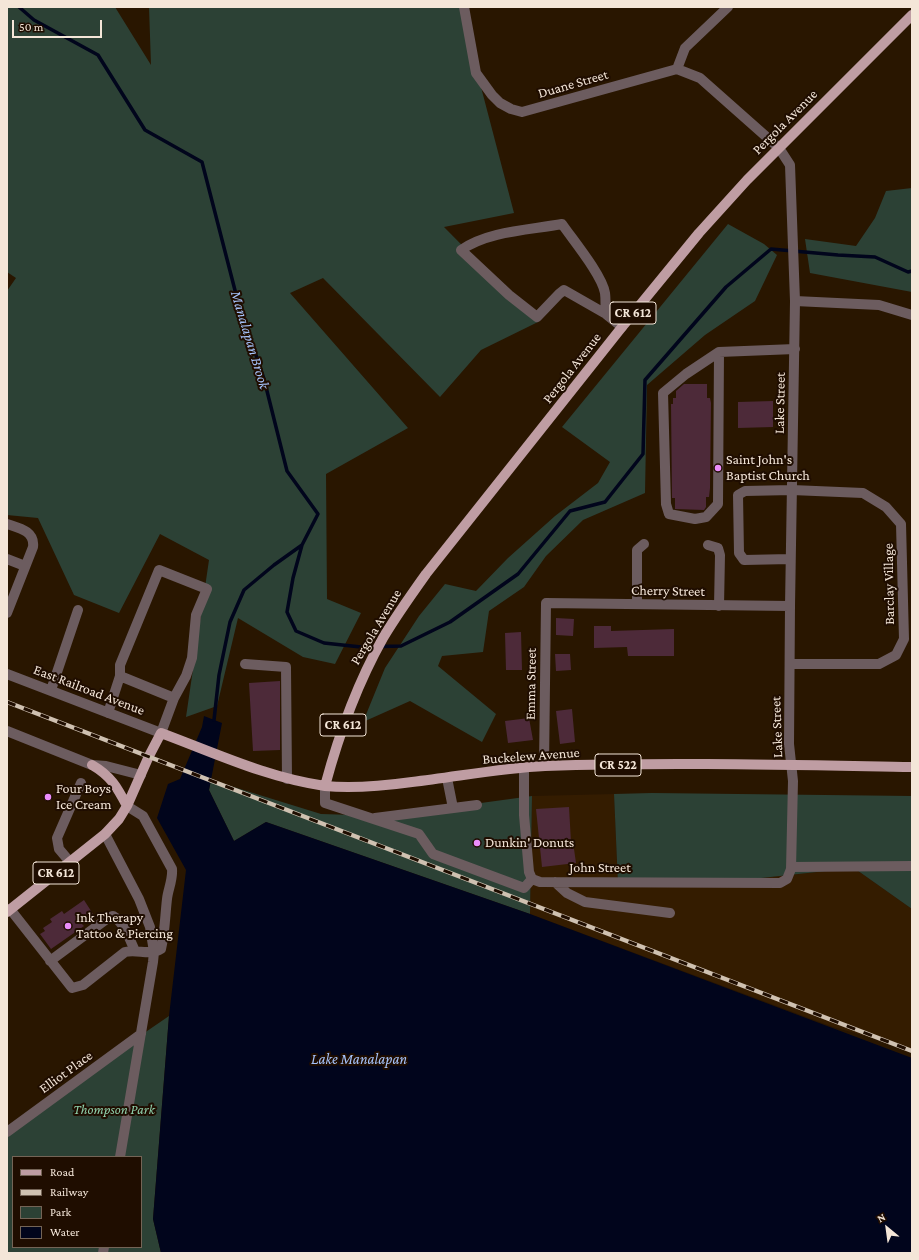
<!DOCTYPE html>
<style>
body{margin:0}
#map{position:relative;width:919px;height:1260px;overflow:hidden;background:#291600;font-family:"Crimson Pro",serif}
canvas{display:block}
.frame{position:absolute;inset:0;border:8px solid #f4e6d8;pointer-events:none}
.legend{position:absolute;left:12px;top:1156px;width:130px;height:92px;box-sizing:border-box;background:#1f0d00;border:1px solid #746456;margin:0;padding:5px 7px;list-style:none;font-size:12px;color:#f4e6d8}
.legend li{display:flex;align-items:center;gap:8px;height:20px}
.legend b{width:20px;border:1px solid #746456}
.north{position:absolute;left:867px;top:1208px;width:40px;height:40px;-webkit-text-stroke:3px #1f0d00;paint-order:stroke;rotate:331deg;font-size:11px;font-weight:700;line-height:16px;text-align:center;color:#f4e6d8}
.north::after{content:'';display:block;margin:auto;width:14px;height:18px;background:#f4e6d8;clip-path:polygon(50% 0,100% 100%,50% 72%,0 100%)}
.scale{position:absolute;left:12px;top:20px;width:90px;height:18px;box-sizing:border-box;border:2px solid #f4e6d8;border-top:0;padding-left:5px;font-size:12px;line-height:14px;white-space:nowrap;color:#f4e6d8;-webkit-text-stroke:3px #1f0d00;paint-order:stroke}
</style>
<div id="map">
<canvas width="919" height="1260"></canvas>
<div class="frame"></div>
<ul class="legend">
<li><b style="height:5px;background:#bf9da3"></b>Road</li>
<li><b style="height:5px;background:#cfc1b1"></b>Railway</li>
<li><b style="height:11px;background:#2c4135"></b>Park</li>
<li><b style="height:11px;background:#01051c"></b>Water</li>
</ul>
<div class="north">N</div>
<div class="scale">50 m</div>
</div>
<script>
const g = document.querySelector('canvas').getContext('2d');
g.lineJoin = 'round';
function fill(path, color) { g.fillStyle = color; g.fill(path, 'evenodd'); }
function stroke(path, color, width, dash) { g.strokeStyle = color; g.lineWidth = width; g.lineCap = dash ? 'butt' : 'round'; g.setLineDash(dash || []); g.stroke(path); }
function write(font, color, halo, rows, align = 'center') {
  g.font = font + ' "Crimson Pro",serif'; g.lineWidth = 4; g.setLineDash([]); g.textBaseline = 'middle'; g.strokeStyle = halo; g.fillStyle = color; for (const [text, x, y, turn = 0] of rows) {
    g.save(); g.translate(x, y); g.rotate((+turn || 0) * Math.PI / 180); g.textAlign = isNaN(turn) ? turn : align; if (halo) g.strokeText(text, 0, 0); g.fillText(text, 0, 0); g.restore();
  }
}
fill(new Path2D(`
 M614,794L618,884L715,883L854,868L912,909V1049L833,1027L530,914L532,796Z`), '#341c00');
fill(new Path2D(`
 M7,7H115L151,65L149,7H460L514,213L444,227L538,322L481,350L440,397L323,278L290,293L408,428L326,474L327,599L361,613L335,664L303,657L238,618L217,706L186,717L209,560L160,534L119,613L74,595L38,518L7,515V291L16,278L7,272Z
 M912,188V292L810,273L805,239L856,246L875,218L886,191Z
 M728,224L764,244L777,255L755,301L705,335L647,385L645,493L583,520L546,556L524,587L489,611L483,652L442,656L438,666L496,714L482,742L410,701L363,722L385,668L419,616L445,584L476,591L508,558L555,516L598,483L610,462L562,427Z
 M211,780L321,814L386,816L532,796L530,914L266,822L234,841L209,790Z
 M652,793L912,796V909L854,868L715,883L618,884L614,794Z
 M169,1016L153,1219L161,1253H7V1127ZM13,1157H141V1247H13Z`), '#2c4135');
fill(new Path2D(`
 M204,716L222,723L209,790L234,841L266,822L530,914L912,1058V1253H161L153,1219L169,1016L186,870L157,818L168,784L180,779L202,727Z`), '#01051c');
stroke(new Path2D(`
 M19,7L34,20L98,55L145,130L202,162L238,302L264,379L287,471L318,514L302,545L274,565L244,590L230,622L219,675L214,720
 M302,545L293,578L287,612L296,631L324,643L361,647L401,646L450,622L518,574L570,511L605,502L643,454L645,380L726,287L771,249L838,255L875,257L908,272L912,271`), '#01051c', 3.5);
fill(new Path2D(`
 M684,384H707V398H710L711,403L710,488L709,497H706V507L704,510L675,509V498H672L671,404H673V398H676V391Z
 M773,401V427L738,428V402Z
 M556,618L574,619L573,636L556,635Z
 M594,626H611V631L674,629V656H628L627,647L594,648Z
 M521,632L522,670H506L505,633Z
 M555,654H570L571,670L556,671Z
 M280,681V750L253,751L249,683Z
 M572,709L575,742L560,744L556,711Z
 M529,718L533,740L508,743L505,721Z
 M569,807L571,842H573L576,863L542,867L536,809Z
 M84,900L93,914L81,923L84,926L51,949L40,934L45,931L43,928L52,922L50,919L62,911L64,914Z`), '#4d2a39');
stroke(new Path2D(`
 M464,7L476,73L492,95L500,103L511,109L522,112L677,69L685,48L728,7
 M795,301L879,305L912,315
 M606,314C605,307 606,300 605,293C602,275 573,240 562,224C529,230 488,231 461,250L509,295L537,317L559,294L564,290L606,314L622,327
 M719,352L718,504L706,517L695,519L669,514L666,504L663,393L686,374L719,352L795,349
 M7,524C19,528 35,531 33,547L7,613
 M708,545L718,548L720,555L719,606
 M7,559L25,566
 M637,604V550L644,544
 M245,664L286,667L287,779
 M790,664H879L896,655L904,639L901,524L886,507L863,493L792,490L745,491L738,495L739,553L744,560L790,559
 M7,674L161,733L174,698L186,676L192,658L196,615L207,589L159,570L120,665V676
 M51,690L78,610
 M108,713L120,676L174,698
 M7,731L92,765L106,766L141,775
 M544,766L546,603L790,606
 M524,768V815L529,872L532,879L540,882L780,883L787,879L791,869L793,781L789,744L790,606L795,301L790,165L779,148L700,78L677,69
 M447,778L453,808
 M325,786V803L419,834L433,854L524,888L532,879
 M375,818L477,805
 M105,834L139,899L150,927L154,952L153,962L120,1157
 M70,862L59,849L57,838L81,783
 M791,867L912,866
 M555,882L567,893L585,902L670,913
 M10,909L72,988L83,985L125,952C137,949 151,956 161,949C165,932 165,916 167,899C168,889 173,880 172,869L143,816L127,806
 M50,961L108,918L113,916C124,922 130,940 135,951
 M7,1132L141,1034
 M103,1253L104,1247`), '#6c5c5f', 10);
stroke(new Path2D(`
 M92,765C111,776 117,787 127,806
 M325,786C339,734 357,684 383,638C396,616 411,595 426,574L622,327L699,233L747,180L912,15
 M7,912L105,834L119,819L127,806L149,756L161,733C215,753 268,778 325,786C354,789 383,786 412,782C456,777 501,768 545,766C667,762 790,765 912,767`), '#bf9da3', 10);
const rail = new Path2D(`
 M7,702L912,1051`);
stroke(rail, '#cfc1b1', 4.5);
stroke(rail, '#1f0d00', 3, [9]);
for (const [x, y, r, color] of [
 [718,468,4,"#eb8dfb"],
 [48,797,4,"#eb8dfb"],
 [477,843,4,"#eb8dfb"],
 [68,926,4,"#eb8dfb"]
]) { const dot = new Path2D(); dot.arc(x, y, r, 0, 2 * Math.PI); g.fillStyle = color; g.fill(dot); stroke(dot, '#1f0d00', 1.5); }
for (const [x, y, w] of [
 [633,313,46],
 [343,725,46],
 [618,765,46],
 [56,873,46]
]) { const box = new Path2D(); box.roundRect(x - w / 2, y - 11, w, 22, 3); g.fillStyle = '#1f0d00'; g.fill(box); stroke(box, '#f4e6d8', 1); }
write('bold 13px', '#f4e6d8', null, [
 ["CR 612",633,313],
 ["CR 612",343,725],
 ["CR 522",618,765],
 ["CR 612",56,873]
]);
write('14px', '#f4e6d8', '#1f0d00', [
 ["Duane Street",573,84,-16],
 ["Pergola Avenue",785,122,-45],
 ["Pergola Avenue",572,368,-52],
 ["Lake Street",780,403,-89],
 ["Barclay Village",889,584,-91],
 ["Cherry Street",668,591,1],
 ["Pergola Avenue",376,627,-59],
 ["Emma Street",531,684,-89],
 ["East Railroad Avenue",89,690,21],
 ["Lake Street",777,727,-92],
 ["Buckelew Avenue",531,756,-4],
 ["John Street",600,868],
 ["Elliot Place",66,1072,-36]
]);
write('14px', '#f4e6d8', '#1f0d00', [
 ["Saint John's",726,460],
 ["Baptist Church",726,476],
 ["Four Boys",56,789],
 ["Ice Cream",56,805],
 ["Dunkin' Donuts",485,843],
 ["Ink Therapy",76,918],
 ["Tattoo & Piercing",76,934]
], 'left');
write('italic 14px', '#8fd0ab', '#1f0d00', [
 ["Thompson Park",114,1110]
]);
write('italic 15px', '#a5c2f9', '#1f0d00', [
 ["Manalapan Brook",250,340,73],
 ["Lake Manalapan",359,1059]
]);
</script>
